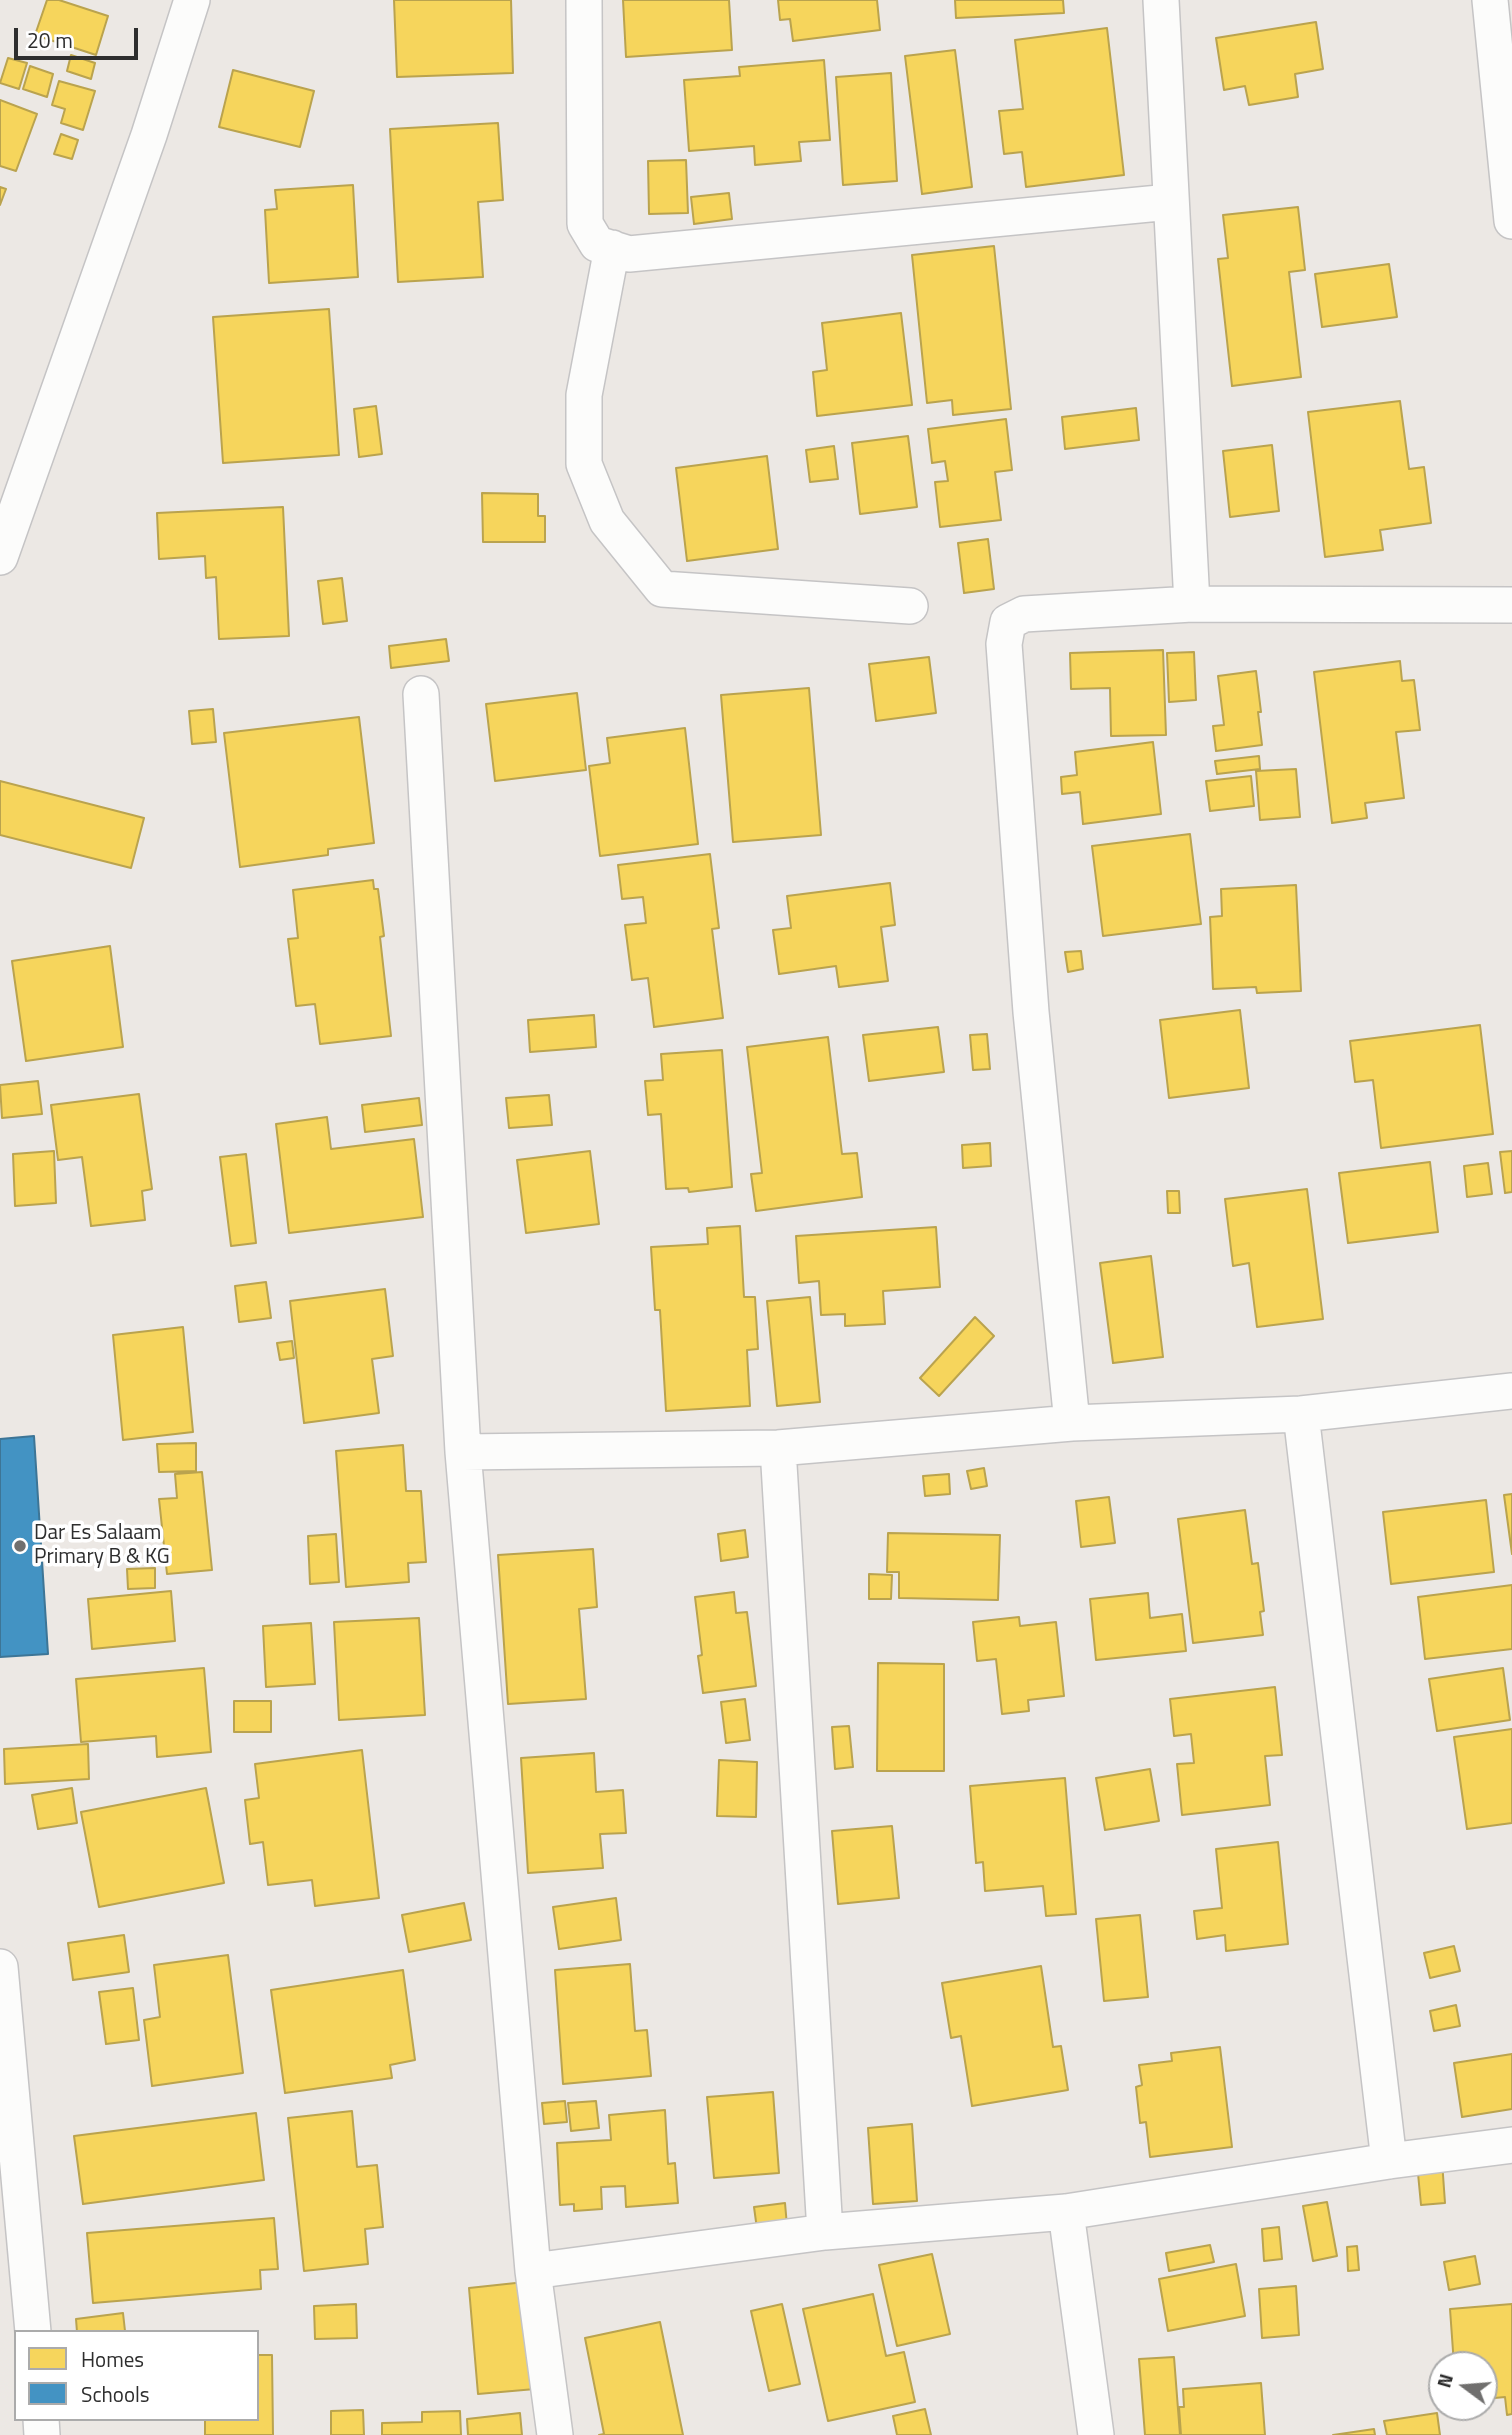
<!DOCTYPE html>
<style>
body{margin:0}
#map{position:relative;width:1512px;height:2435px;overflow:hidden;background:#ece8e4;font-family:"Titillium Web",sans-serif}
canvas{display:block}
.legend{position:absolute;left:14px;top:2330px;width:245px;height:91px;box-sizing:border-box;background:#fff;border:2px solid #ababab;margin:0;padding:9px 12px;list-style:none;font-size:21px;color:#2e2e2e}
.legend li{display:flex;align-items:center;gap:14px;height:35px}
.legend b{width:35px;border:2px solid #ababab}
.north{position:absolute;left:1428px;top:2351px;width:70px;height:70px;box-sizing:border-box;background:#fff;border:2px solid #ababab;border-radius:50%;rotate:286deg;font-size:19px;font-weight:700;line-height:28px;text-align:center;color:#2e2e2e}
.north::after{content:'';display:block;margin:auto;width:24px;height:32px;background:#706f6e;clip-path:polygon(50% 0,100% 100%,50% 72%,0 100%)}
.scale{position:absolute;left:14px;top:28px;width:124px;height:32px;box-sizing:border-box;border:4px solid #2e2e2e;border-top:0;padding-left:9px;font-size:21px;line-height:24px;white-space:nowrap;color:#2e2e2e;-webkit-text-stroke:5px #fff;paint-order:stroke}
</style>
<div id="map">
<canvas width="1512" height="2435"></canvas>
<ul class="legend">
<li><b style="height:19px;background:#f6d55c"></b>Homes</li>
<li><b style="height:19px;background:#4393c3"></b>Schools</li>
</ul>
<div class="north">N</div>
<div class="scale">20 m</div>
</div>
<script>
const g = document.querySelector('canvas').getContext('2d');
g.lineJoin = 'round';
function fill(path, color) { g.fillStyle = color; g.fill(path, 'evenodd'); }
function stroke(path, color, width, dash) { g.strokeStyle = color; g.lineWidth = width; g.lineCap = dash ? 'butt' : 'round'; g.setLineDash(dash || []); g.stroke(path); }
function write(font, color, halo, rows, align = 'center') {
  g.font = font + ' "Titillium Web",sans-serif'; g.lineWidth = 7; g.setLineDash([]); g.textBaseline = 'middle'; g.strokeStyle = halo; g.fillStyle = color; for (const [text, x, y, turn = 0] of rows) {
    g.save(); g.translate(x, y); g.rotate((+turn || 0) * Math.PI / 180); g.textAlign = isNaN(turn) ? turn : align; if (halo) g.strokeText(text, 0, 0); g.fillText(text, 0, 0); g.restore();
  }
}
const homes = new Path2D(`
 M47,0H59L108,16L96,55L35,35Z
 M394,0H511L513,73L397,77Z
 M623,0H729L732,50L626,57Z
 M778,0H877L880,30L793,41L790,19L780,20Z
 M955,0H1063L1064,13L956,18Z
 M1316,22L1323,69L1295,74L1298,97L1249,105L1245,86L1224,90L1216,38Z
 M1107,28L1124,175L1026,187L1022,152L1004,154L999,111L1023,109L1015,40Z
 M955,50L972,187L922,194L905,56Z
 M71,55L95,63L91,79L67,71Z
 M8,58L27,63L19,89L0,83Z
 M824,60L830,140L799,142L801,161L755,165L754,146L689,151L684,80L740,76L739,67Z
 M30,66L53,74L47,97L23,89Z
 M233,70L314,91L300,147L219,127Z
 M891,73L897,181L843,185L836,77Z
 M59,81L95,91L83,130L61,123L65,109L52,105Z
 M0,100L37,114L16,171L0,166Z
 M498,123L503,200L478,202L483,277L398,282L390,129Z
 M61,134L78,140L72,159L54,154Z
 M686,160L688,213L649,214L648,161Z
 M353,185L358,277L269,283L265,210L277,209L275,190Z
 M0,187L6,189L0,205Z
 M729,193L732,219L694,224L691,197Z
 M1298,207L1305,270L1289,272L1301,377L1232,386L1218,259L1228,258L1223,215Z
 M994,246L1011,409L953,415L952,400L927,403L912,255Z
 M1389,264L1397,317L1322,327L1315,274Z
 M329,309L339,455L223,463L213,317Z
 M901,313L912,405L817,416L813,372L827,370L822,323Z
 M1400,401L1409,469L1424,467L1431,523L1380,530L1383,550L1325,557L1308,412Z
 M376,406L382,454L359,457L354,409Z
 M1136,408L1139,440L1065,449L1062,417Z
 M1006,419L1012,470L995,472L1001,520L940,527L935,482L948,481L945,461L932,463L928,429Z
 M908,436L917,507L860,514L852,443Z
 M1272,445L1279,511L1230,517L1223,451Z
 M834,446L838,479L810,482L806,450Z
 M767,456L778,549L687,561L676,468Z
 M482,493L538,494V516H545V542H483Z
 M283,507L289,636L219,639L216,577L206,578L205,556L159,559L157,513Z
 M988,539L994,589L964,593L958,543Z
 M342,578L347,621L323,624L318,581Z
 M446,639L449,661L391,668L389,646Z
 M1163,650L1166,735L1111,736L1110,688L1071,689L1070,653Z
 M1194,652L1196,700L1169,702L1167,653Z
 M929,657L936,713L876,721L869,664Z
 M1400,661L1402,681L1414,680L1420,730L1396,732L1404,798L1365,803L1367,818L1332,823L1314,672Z
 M1256,671L1261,712H1258L1262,745L1216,751L1213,726L1224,725L1218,676Z
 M809,688L821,835L733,842L721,695Z
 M577,693L586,770L495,781L486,704Z
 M213,709L216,742L192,744L189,711Z
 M359,717L374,843L328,849V855L240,867L224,733Z
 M685,728L698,844L600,856L589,766L610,763L607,738Z
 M1153,742L1161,814L1083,824L1080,792L1062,794L1061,777L1077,775L1075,752Z
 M1259,756L1260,769L1217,774L1215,761Z
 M1296,769L1300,817L1260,820L1256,771Z
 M1251,776L1254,806L1210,811L1206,781Z
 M0,781L144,818L131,868L0,835Z
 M1190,834L1201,924L1103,936L1092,846Z
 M710,854L719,928L712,929L723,1018L654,1027L648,978L632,980L625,925L646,923L643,897L622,899L618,865Z
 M373,880L374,889H378L384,936L380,937L391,1036L320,1044L315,1004L296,1006L288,939L298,938L293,890Z
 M890,883L895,925L881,927L888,981L839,987L836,966L779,974L773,930L791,928L787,896Z
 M1296,885L1301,991L1257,993L1256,987L1213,989L1210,917L1222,916L1221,889Z
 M110,946L123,1047L26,1061L12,961Z
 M1081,951L1083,969L1068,972L1065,952Z
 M1240,1010L1249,1088L1169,1098L1160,1020Z
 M594,1015L596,1047L530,1052L528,1020Z
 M1480,1025L1493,1134L1381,1148L1373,1080L1355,1082L1350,1041Z
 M938,1027L944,1072L869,1081L863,1035Z
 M987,1034L990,1069L973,1070L970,1035Z
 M828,1037L842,1154L857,1153L862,1197L756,1211L751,1174L762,1173L747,1047Z
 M722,1050L732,1187L689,1192L688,1188L666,1189L661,1114L648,1115L645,1081L663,1080L661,1054Z
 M38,1081L42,1114L2,1118L0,1085Z
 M139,1094L152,1189L142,1191L145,1220L91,1226L82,1157L58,1160L51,1105Z
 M549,1095L552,1125L509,1128L506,1098Z
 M419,1098L422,1125L365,1132L362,1105Z
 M327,1117L331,1149L414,1139L423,1217L289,1233L276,1124Z
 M990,1143L991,1166L963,1168L962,1145Z
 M54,1151L56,1203L15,1206L13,1154Z
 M590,1151L599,1224L526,1233L517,1160Z
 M1512,1151V1192L1505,1193L1500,1152Z
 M246,1154L256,1243L231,1246L220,1157Z
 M1430,1162L1438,1232L1348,1243L1339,1173Z
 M1488,1163L1492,1194L1467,1197L1464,1166Z
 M1307,1189L1323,1319L1257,1327L1249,1263L1233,1266L1225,1199Z
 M1167,1191H1179L1180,1213H1168Z
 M740,1226L744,1297H755L758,1349L747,1350L750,1406L666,1411L660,1310H655L651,1247L708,1244L707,1228Z
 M936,1227L940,1287L883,1291L885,1324L845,1326V1314L821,1315L819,1281L799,1283L796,1236Z
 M1151,1256L1163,1357L1113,1363L1100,1263Z
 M266,1282L271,1318L239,1322L235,1286Z
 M385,1289L393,1356L372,1359L379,1413L304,1423L290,1301Z
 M810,1297L820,1402L777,1406L767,1301Z
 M975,1317L994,1336L939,1396L920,1378Z
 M183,1327L193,1432L123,1440L113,1335Z
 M292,1341L294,1358L280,1360L277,1343Z
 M196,1443V1471L159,1472L157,1444Z
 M403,1445L406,1491H421L426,1562L408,1563L409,1582L346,1587L336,1451Z
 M984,1468L987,1486L971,1489L967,1471Z
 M202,1472L212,1570L167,1574L159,1499L177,1498L175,1474Z
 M949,1474L950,1494L925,1496L923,1476Z
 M1512,1494V1554L1504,1495Z
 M1109,1497L1115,1543L1081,1547L1076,1501Z
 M1486,1500L1494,1572L1391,1584L1383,1512Z
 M1245,1510L1252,1564L1258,1563L1264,1611L1260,1612L1263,1635L1193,1643L1178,1519Z
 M745,1530L748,1557L721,1561L718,1534Z
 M888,1533L1000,1535L998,1600L899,1598V1572H887Z
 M336,1534L339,1582L310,1584L308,1536Z
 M593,1549L597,1607L579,1609L586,1699L508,1704L498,1555Z
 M155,1568V1588L128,1589L127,1569Z
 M869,1574L892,1575L891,1599H869Z
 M1512,1585V1649L1425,1659L1418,1597Z
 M171,1591L175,1641L92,1649L88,1599Z
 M734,1592L736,1613L747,1612L756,1686L703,1693L698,1656L702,1655L695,1597Z
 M1148,1593L1150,1618L1182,1614L1186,1651L1096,1660L1090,1599Z
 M1019,1617L1020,1626L1056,1622L1064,1696L1028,1700L1029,1711L1002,1714L996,1659L977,1661L973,1622Z
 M419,1618L425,1715L339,1720L334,1622Z
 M311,1623L315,1684L266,1687L263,1626Z
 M878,1663L944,1664V1771H877Z
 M204,1668L211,1752L157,1757L156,1736L81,1742L76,1679Z
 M1503,1668L1510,1720L1437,1731L1429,1679Z
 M1275,1687L1282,1755L1265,1756L1270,1805L1182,1815L1177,1764L1194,1763L1191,1734L1174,1736L1170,1699Z
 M745,1699L750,1740L726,1743L721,1702Z
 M234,1701H271V1732H234Z
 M849,1726L853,1767L835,1769L832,1727Z
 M1512,1729V1823L1467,1829L1454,1737Z
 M88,1744L89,1779L5,1784L4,1749Z
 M362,1750L379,1898L315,1906L312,1880L268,1885L263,1842L250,1844L245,1800L259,1798L255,1764Z
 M594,1753L596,1792L623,1790L626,1833L600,1834L603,1868L528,1873L521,1758Z
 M719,1760L757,1762L756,1817L717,1816Z
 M1150,1769L1159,1821L1105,1830L1096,1778Z
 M1065,1778L1076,1914L1046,1916L1043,1886L985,1891L983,1862L976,1863L970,1786Z
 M72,1788L77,1823L38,1829L32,1795Z
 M206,1788L224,1883L99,1907L81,1812Z
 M892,1826L899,1898L838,1904L832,1831Z
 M1278,1842L1288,1944L1226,1951L1225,1935L1197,1939L1194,1911L1222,1908L1216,1849Z
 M616,1898L621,1940L559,1949L553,1907Z
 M464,1903L471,1940L409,1952L402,1915Z
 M1140,1915L1148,1997L1104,2001L1096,1919Z
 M124,1935L129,1972L73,1980L68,1943Z
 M1454,1946L1460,1971L1430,1978L1424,1953Z
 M228,1955L243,2073L152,2086L144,2020L160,2017L154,1965Z
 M630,1964L635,2031L647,2030L651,2076L563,2084L555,1970Z
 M1041,1966L1053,2047L1061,2046L1068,2090L972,2106L961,2036L951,2038L942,1983Z
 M403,1970L415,2060L390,2065L392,2078L285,2093L271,1990Z
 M133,1988L139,2040L106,2044L99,1992Z
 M1456,2005L1460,2026L1434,2031L1430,2011Z
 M1220,2047L1232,2147L1150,2157L1146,2122L1140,2123L1136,2087L1142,2085L1139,2065L1172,2061L1171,2053Z
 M1512,2054V2109L1462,2117L1454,2063Z
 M773,2092L779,2173L714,2178L707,2097Z
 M565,2101L567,2122L544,2124L542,2103Z
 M596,2101L599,2128L571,2131L568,2103Z
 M665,2110L668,2164L675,2163L678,2203L626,2207L625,2186L601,2187L602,2209L574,2211V2204L560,2205L557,2143L611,2140L609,2115Z
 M352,2111L357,2167L377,2165L383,2227L365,2229L368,2264L304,2271L288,2118Z
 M256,2113L264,2180L83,2204L74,2136Z
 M912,2124L917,2201L873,2204L868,2128Z
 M1442,2161L1445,2203L1421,2205L1417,2163Z
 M1327,2202L1337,2256L1313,2261L1303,2206Z
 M785,2203L787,2226L757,2229L754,2207Z
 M274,2218L278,2269L260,2270L261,2289L93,2303L87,2233Z
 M1279,2227L1282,2259L1264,2261L1262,2229Z
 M1210,2245L1214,2262L1169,2271L1166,2253Z
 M1357,2246L1359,2270L1348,2271L1347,2247Z
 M932,2254L950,2334L897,2346L879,2265Z
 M1475,2256L1480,2284L1449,2290L1444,2262Z
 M1236,2264L1245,2316L1168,2331L1159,2279Z
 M525,2282L535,2389L478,2394L469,2288Z
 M1296,2286L1299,2335L1262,2338L1259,2289Z
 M873,2294L886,2356L904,2352L915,2402L828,2421L803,2309Z
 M356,2304L357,2338L315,2339L314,2306Z
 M782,2304L800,2384L769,2391L751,2311Z
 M1512,2304V2414L1507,2415L1505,2397L1484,2399V2365H1454L1450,2309Z
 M123,2313L125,2331L77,2332L76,2319Z
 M660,2322L683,2435H599L604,2434L585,2338Z
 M257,2355H272L273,2435H205V2419H257Z
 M1174,2357L1180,2435H1145L1139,2359Z
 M1261,2383L1265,2435H1181L1179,2407H1184L1183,2389Z
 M925,2409L931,2435H897L893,2416Z
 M363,2410L364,2435H331V2411Z
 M460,2411L461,2435H382V2423L422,2422V2412Z
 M520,2413L522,2435H468L467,2419Z
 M1437,2413L1440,2435H1387L1384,2421Z
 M1374,2429L1375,2435H1333Z`);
fill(homes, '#f6d55c');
stroke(homes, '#baa34e', 2);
const schools = new Path2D(`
 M34,1436L48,1654L0,1657V1439Z`);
fill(schools, '#4393c3');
stroke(schools, '#3d7596', 2);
const minor = new Path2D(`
 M584,0L585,224L597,244L629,254L1170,202
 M1161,0L1192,604
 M1490,0L1512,221
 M612,248L584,395V464L607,521L662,589L910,606
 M0,557L149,135L192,0
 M421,694L463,1452L533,2271L555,2435
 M1301,1414L1389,2161
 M1072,1423L1031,1012L1004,644L1008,622L1024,614L1192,604L1512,605
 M778,1448L825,2232
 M463,1452L778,1448L1072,1423L1301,1414L1512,1391
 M0,1967L33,2332
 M1066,2212L1096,2435
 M533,2271L825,2232L1066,2212L1389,2161L1512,2145
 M41,2419L42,2435`);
stroke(minor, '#c5c4c5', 38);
stroke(minor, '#fcfcfb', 35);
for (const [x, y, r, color] of [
 [20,1546,7,"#706f6e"]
]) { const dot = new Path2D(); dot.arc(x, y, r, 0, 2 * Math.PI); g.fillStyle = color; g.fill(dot); stroke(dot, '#fff', 2.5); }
write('21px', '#2e2e2e', '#fff', [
 ["Dar Es Salaam",34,1534],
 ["Primary B & KG",34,1558]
], 'left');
</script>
